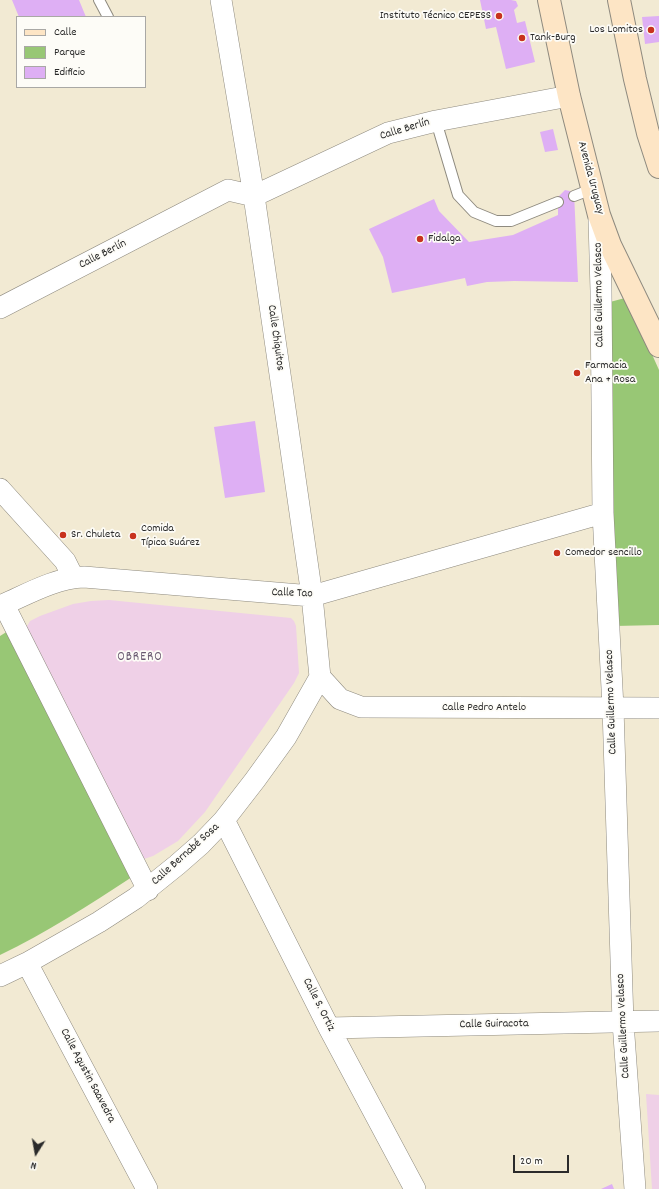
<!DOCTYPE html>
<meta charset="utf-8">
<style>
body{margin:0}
#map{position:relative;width:659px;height:1189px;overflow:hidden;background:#f2ead3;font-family:Dekko,sans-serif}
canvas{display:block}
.legend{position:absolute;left:16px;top:16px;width:130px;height:72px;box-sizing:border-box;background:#fdfcf7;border:1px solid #a9a8a5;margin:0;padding:5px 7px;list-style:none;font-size:12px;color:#2b2b2b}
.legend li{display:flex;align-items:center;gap:8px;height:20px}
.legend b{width:20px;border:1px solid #a9a8a5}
.north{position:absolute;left:16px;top:1133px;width:40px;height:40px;-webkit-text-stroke:3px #fdfcf7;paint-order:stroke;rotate:191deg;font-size:11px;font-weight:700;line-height:16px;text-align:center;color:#2b2b2b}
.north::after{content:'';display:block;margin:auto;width:14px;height:18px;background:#2b2b2b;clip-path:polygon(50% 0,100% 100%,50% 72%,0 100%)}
.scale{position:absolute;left:513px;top:1155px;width:56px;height:18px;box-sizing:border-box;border:2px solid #2b2b2b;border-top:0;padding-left:5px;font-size:12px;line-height:14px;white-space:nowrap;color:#2b2b2b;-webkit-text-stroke:3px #fdfcf7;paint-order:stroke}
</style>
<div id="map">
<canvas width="659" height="1189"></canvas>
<ul class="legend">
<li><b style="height:5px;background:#fde5c5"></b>Calle</li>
<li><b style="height:11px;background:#98c775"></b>Parque</li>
<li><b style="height:11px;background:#deaff4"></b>Edificio</li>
</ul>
<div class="north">N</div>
<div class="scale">20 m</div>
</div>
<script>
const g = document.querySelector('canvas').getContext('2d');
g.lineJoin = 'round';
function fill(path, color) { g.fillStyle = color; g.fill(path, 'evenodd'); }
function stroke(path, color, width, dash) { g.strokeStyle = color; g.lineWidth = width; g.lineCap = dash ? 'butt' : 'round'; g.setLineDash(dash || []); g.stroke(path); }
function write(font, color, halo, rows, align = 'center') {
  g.font = font + ' Dekko,sans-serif'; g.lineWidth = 3.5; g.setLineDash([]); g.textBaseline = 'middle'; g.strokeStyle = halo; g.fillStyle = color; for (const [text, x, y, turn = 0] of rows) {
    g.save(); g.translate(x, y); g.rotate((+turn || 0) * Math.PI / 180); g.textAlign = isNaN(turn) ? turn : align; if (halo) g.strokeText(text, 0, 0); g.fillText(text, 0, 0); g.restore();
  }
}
fill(new Path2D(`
 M109,600L291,618L294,621L296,626L299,673L294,683L205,812L178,841L153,856L144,859L26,628L30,621L40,616L73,604L91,601Z
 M646,1094L659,1095V1189H652Z`), '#efd0e7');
fill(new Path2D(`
 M625,298L633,312L659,370V625L615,626L610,302Z
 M8,631L132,877C89,905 46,933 0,955V636Z`), '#98c775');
fill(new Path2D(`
 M12,0H79L86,17H19Z
 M480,0H511L516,1L518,6L514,10L517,23L525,21L535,62L506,69L496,27L486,29Z
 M659,16V42L645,44L642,17Z
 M553,129L558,150L545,152L540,132Z
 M565,190L574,192L578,282L514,281L487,282L467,286L465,278L392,293L383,257L369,229L434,199L439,211L469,242L513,235L558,215V197Z
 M255,421L265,492L225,498L214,427Z
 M612,1184L614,1189H601Z`), '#deaff4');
const lane = new Path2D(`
 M99,0L108,17
 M436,121L458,195L474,212L496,221H511L558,202
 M574,196L592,189`);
const street = new Path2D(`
 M221,0L254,196L288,429L312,596L320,677
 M599,220L601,291L603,513L613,708L623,1022L635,1189
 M0,308L228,190L254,196L388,133L436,121L569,96
 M0,489L65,561L73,577
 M4,605L148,890
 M0,606C26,595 54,578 84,577L312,596L603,513
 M320,677L340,699L361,707L659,708
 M224,820L329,1028L415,1189
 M27,963L147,1189
 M0,976L27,963L99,922L136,898L177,865L201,844L224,820L255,780L286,737L320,677
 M329,1028L659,1021`);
const secondary = new Path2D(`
 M549,0L569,96L599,215L610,245L659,346
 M619,0L635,79L648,133L659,167`);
stroke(lane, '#8e8a7f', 12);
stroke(street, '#8e8a7f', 22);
stroke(secondary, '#8e8a7f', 24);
stroke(lane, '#fff', 10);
stroke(street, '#fff', 21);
stroke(secondary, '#fde5c5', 22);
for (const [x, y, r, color] of [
 [499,16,4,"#c8321e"],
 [651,30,4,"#c8321e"],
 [522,38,4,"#c8321e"],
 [420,239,4,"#c8321e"],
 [577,373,4,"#c8321e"],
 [63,535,4,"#c8321e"],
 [133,536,4,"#c8321e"],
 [557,553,4,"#c8321e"]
]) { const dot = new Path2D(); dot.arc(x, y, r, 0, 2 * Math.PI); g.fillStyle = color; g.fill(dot); stroke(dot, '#fdfcf7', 1.5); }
write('12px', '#2b2b2b', '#fdfcf7', [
 ["Instituto Técnico CEPESS",491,16,"right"],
 ["Los Lomitos",643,30,"right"],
 ["Tank-Burg",530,38],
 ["Fidalga",428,239],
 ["Farmacia",585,366],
 ["Ana + Rosa",585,380],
 ["Comida",141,529],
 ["Típica Suárez",141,543],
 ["Sr. Chuleta",71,535],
 ["Comedor sencillo",565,553]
], 'left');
write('12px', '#2b2b2b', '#fdfcf7', [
 ["Calle Berlín",405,130,-17],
 ["Avenida Uruguay",590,178,75],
 ["Calle Berlín",103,255,-27],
 ["Calle Guillermo Velasco",600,295,-91],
 ["Calle Chiquitos",275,338,82],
 ["Calle Tao",292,594,2],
 ["Calle Guillermo Velasco",612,702,-92],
 ["Calle Pedro Antelo",484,708],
 ["Calle Bernabé Sosa",186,855,-42],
 ["Calle S. Ortiz",318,1005,63],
 ["Calle Guiracota",494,1025,-1],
 ["Calle Guillermo Velasco",624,1026,-93],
 ["Calle Agustin Saavedra",87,1076,62]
]);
g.letterSpacing = '1px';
write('13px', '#6a5971', '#fdfcf7', [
 ["OBRERO",140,658]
]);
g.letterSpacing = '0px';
</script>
